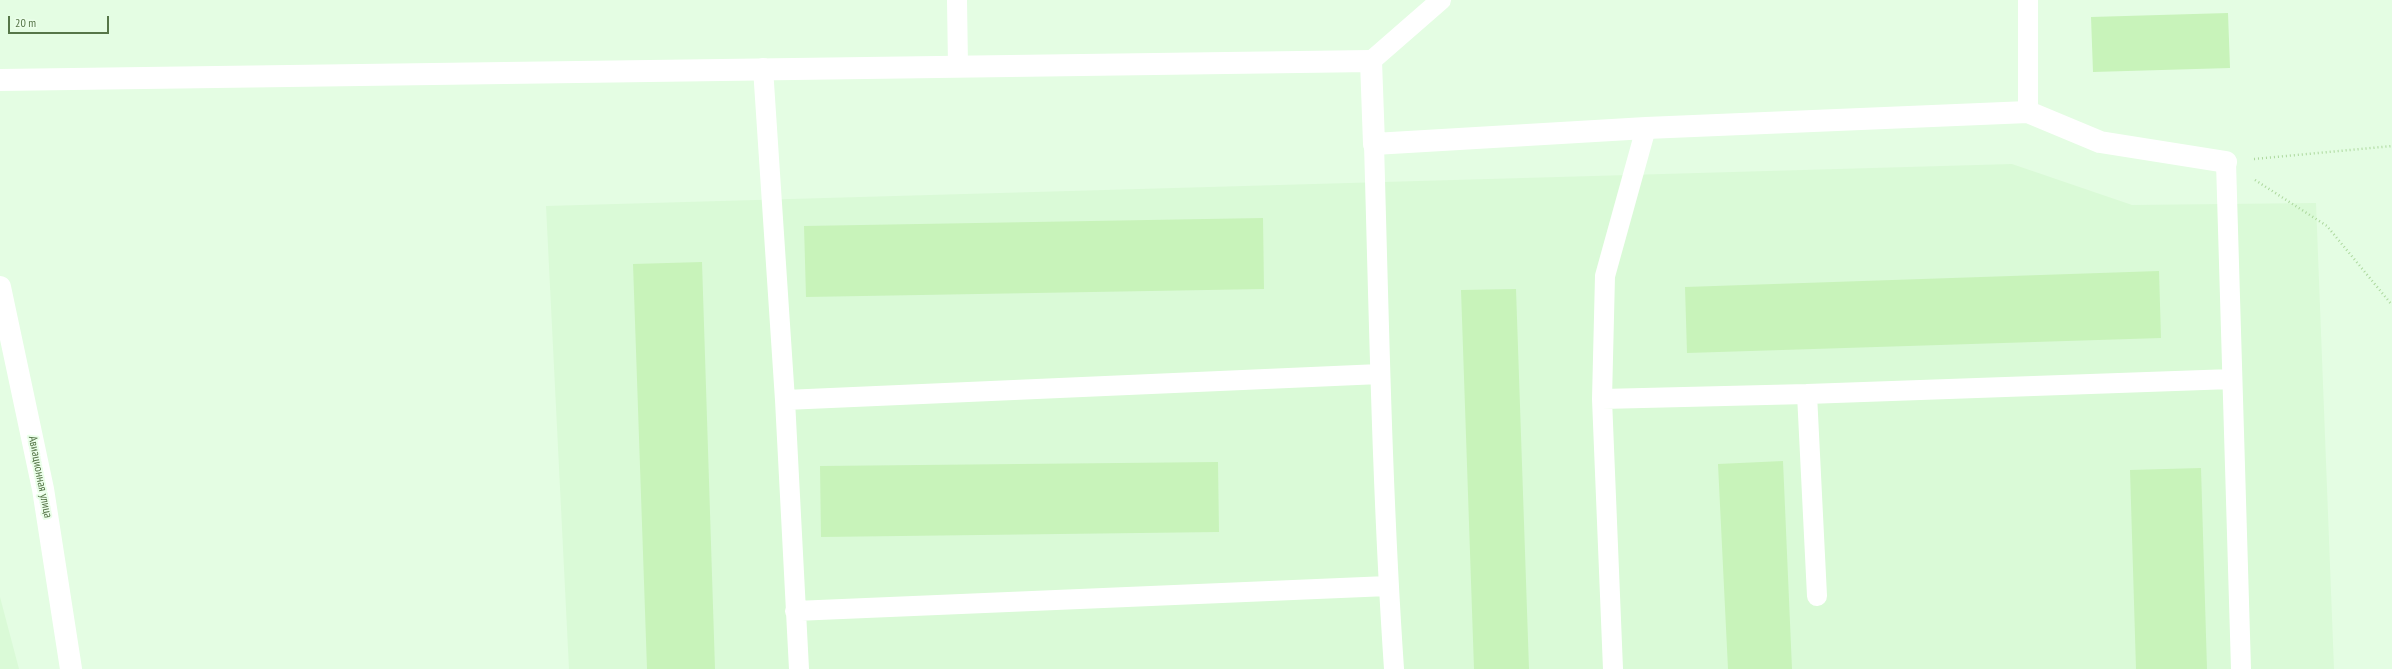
<!DOCTYPE html>
<meta charset="utf-8">
<style>
body{margin:0}
#map{position:relative;width:2392px;height:669px;overflow:hidden;background:#e4fde3;font-family:"PT Sans Narrow",sans-serif}
canvas{display:block}
.scale{position:absolute;left:8px;top:16px;width:101px;height:18px;box-sizing:border-box;border:2px solid #567648;border-top:0;padding-left:5px;font-size:12px;line-height:14px;white-space:nowrap;color:#567648;-webkit-text-stroke:3px #ebffea;paint-order:stroke}
</style>
<div id="map">
<canvas width="2392" height="669"></canvas>
<div class="scale">20 m</div>
</div>
<script>
const g = document.querySelector('canvas').getContext('2d');
g.lineJoin = 'round';
function fill(path, color) { g.fillStyle = color; g.fill(path, 'evenodd'); }
function stroke(path, color, width, dash) { g.strokeStyle = color; g.lineWidth = width; g.lineCap = dash ? 'butt' : 'round'; g.setLineDash(dash || []); g.stroke(path); }
function write(font, color, halo, rows, align = 'center') {
  g.font = font + ' "PT Sans Narrow",sans-serif'; g.lineWidth = 4; g.setLineDash([]); g.textBaseline = 'middle'; g.strokeStyle = halo; g.fillStyle = color; for (const [text, x, y, turn = 0] of rows) {
    g.save(); g.translate(x, y); g.rotate((+turn || 0) * Math.PI / 180); g.textAlign = isNaN(turn) ? turn : align; if (halo) g.strokeText(text, 0, 0); g.fillText(text, 0, 0); g.restore();
  }
}
fill(new Path2D(`
 M2012,164L2132,205L2316,203L2334,669H569L546,206Z
 M0,597L19,669H0Z`), '#dafad7');
fill(new Path2D(`
 M2228,13L2230,68L2093,72L2091,17Z
 M1263,218L1264,289L806,297L804,226Z
 M702,262L715,669H647L633,264Z
 M2159,271L2161,338L1687,353L1685,287Z
 M1516,289L1529,669H1474L1461,290Z
 M1783,461L1792,669H1728L1718,464Z
 M1218,462L1219,532L821,537L820,466Z
 M2201,468L2207,669H2136L2130,470Z`), '#c8f3ba');
stroke(new Path2D(`
 M2254,159L2392,146
 M2255,180L2327,226L2392,305`), '#acd89d', 2.5, [1, 3]);
stroke(new Path2D(`
 M957,0L958,66
 M1371,61L1441,0
 M763,68L785,400L799,669
 M2028,112V0
 M1374,144C1379,319 1382,494 1394,669
 M2226,162L2241,669
 M1807,394L2232,379
 M1602,399L1807,394L1817,596
 M785,400L1380,374
 M795,611L1388,586
 M1613,669L1602,399L1605,276L1646,128`), '#fff', 20);
stroke(new Path2D(`
 M0,80L1371,61L1374,144L1646,128L2028,112L2100,142L2226,162`), '#fff', 22);
stroke(new Path2D(`
 M0,287L43,489L71,669`), '#fff', 22);
write('12px', '#567648', '#ebffea', [
 ["Авиационная улица",40,477,79]
]);
</script>
